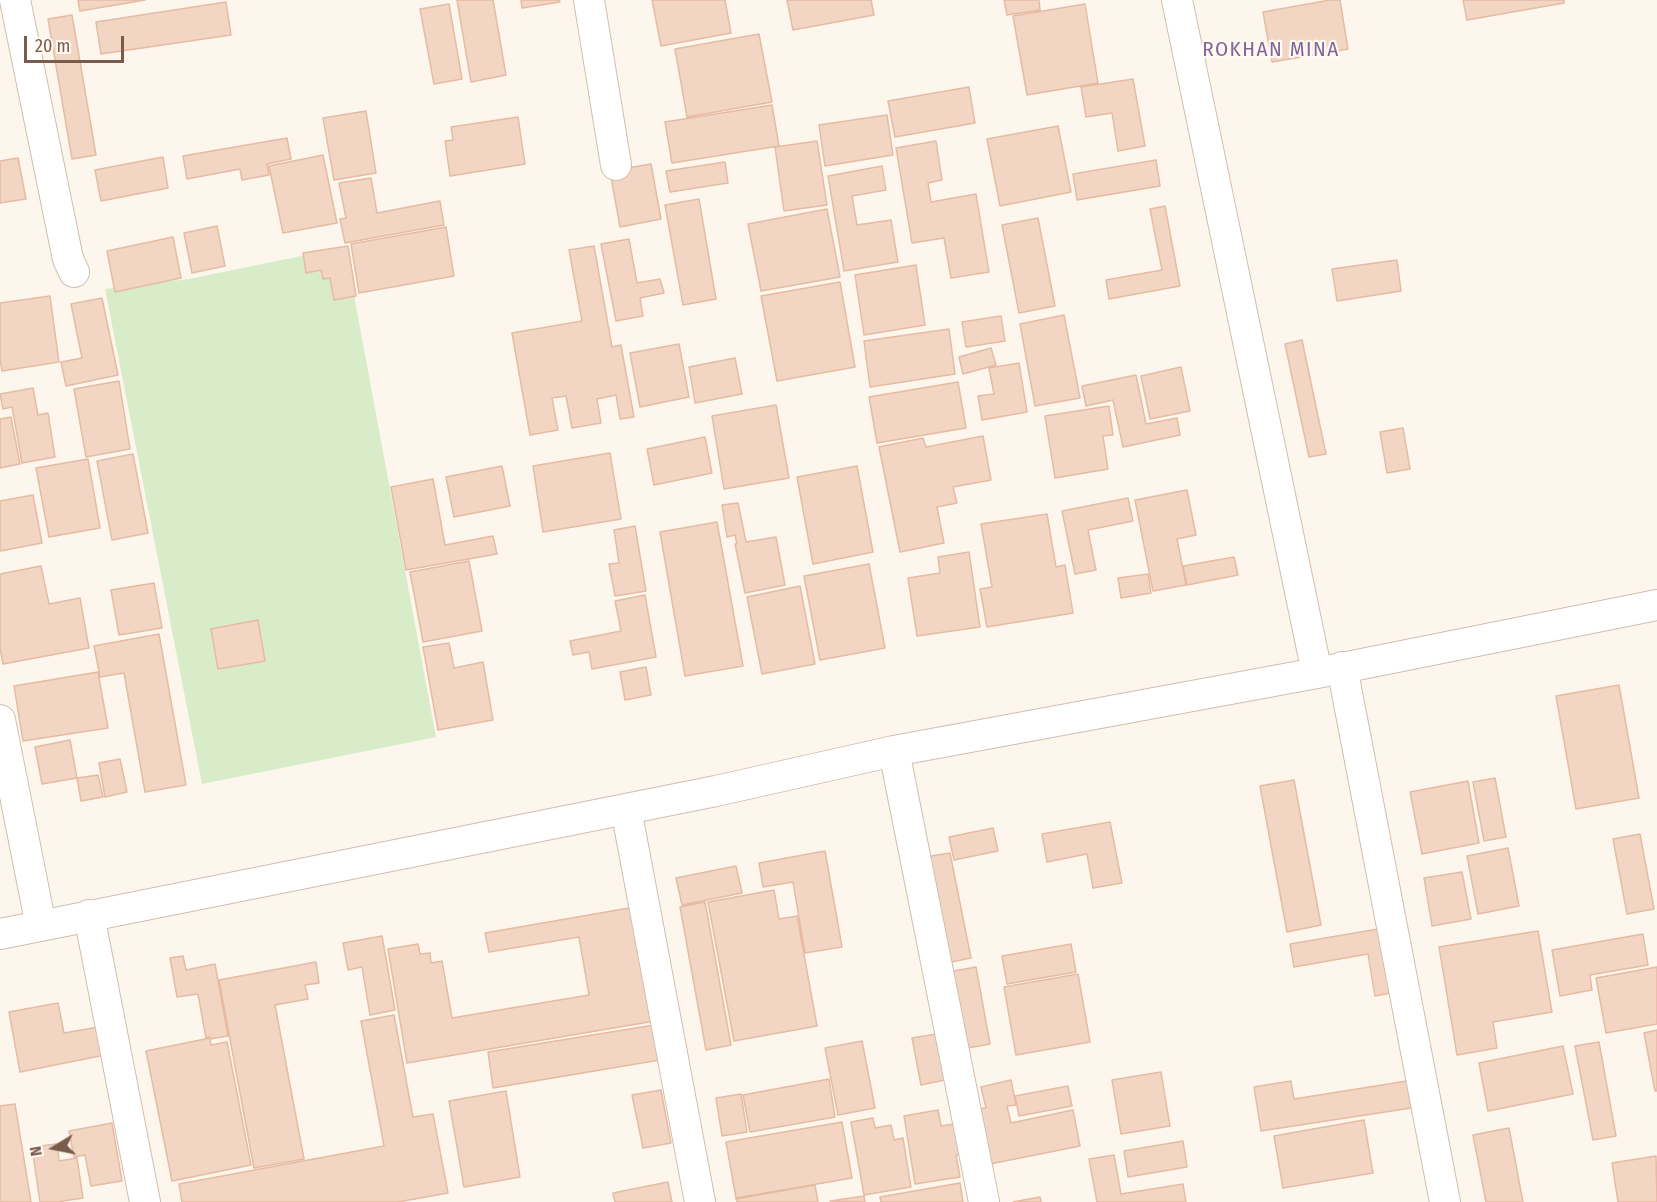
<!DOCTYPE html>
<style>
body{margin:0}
#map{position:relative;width:1657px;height:1202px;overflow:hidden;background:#fdf6ec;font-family:"Fira Sans Condensed",sans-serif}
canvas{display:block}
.north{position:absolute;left:24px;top:1118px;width:60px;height:60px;-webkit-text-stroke:4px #fffaf3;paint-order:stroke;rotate:260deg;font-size:16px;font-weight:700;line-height:24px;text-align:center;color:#7a5c4d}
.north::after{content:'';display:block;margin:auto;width:21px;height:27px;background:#7a5c4d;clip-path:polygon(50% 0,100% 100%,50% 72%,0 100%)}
.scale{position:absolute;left:24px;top:36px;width:100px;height:27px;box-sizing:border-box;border:3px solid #7a5c4d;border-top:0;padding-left:8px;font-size:18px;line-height:21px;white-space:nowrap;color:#7a5c4d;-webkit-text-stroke:4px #fffaf3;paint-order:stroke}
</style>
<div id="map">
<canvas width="1657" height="1202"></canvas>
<div class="north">N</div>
<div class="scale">20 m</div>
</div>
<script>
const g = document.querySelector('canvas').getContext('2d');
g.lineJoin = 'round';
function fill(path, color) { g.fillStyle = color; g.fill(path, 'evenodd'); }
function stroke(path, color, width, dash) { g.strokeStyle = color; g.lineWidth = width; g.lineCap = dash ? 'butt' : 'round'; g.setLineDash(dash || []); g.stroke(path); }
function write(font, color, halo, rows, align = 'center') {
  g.font = font + ' "Fira Sans Condensed",sans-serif'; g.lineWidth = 4.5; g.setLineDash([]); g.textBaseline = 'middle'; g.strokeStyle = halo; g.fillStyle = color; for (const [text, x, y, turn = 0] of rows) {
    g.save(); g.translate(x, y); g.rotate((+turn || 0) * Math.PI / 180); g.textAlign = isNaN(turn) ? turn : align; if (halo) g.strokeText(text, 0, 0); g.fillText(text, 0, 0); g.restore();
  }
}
fill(new Path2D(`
 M345,247L436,737L202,784L105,289L189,279Z`), '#d8ecc9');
const building = new Path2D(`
 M78,0H145L80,11Z
 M457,0H493L506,75L471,82Z
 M521,0H559L560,2L522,8Z
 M652,0H725L731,33L661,46Z
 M787,0H871L874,15L793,30Z
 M1004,0H1039L1040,10L1007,15Z
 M1330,0H1340L1348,49L1272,62L1263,12Z
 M1463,0H1564V3L1467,20Z
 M226,2L231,35L101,54L96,22Z
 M449,4L462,79L434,84L420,9Z
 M1085,4L1098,83L1027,95L1013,16Z
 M72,15L96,155L72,159L48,19Z
 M759,34L772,102L687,117L675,49Z
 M1133,79L1145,146L1118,151L1112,113L1086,117L1081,87Z
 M969,87L975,123L895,137L888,101Z
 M772,105L779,146L672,163L665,122Z
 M366,111L376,173L334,180L323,118Z
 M887,115L893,155L825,166L819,125Z
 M518,117L525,164L450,176L445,141L453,140L451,127Z
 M1058,126L1071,192L1000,206L987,139Z
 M287,138L291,159L267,164L269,175L242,180L240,169L187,179L183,156Z
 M817,141L827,205L784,211L775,147Z
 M936,141L942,180L928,183L931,202L976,194L989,272L951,278L944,238L912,243L896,148Z
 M323,155L337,223L283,233L269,166Z
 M163,157L168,188L101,201L95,170Z
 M18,158L26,199L0,203V161Z
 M1156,160L1160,186L1077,200L1073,174Z
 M725,162L728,183L670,192L666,171Z
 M651,164L661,219L620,227L610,171Z
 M882,166L886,190L852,196L857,225L891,220L898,262L844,271L828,176Z
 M371,178L377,213L440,201L444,225L345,243L340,219L346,218L339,183Z
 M699,199L716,299L683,305L665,205Z
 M1165,206L1180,286L1109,299L1106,280L1162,270L1150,209Z
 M827,209L840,277L761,291L748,224Z
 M1038,218L1055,306L1019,313L1002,225Z
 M217,226L225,266L192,273L184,233Z
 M446,227L454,276L359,293L351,244Z
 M173,237L181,278L115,292L107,251Z
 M629,239L637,283L660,279L664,293L640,298L643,316L616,321L601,244Z
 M348,246L356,296L334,300L330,278L323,279L321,270L306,273L303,253Z
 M594,246L612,347L621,345L634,417L620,419L616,395L597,399L601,423L572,428L566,396L552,398L558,430L530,435L512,333L582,321L569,250Z
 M1397,260L1401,291L1337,301L1332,269Z
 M916,265L925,325L864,335L855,275Z
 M840,282L855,367L777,381L761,296Z
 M50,296L59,362L2,371L0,359V303Z
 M102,298L118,375L66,386L61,362L82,358L71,304Z
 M1064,315L1080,398L1035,406L1020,324Z
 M1001,316L1005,341L966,347L962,322Z
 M949,329L955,374L870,387L864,341Z
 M1302,340L1326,454L1309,457L1285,344Z
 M679,344L689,397L640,407L630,353Z
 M991,348L996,365L963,374L959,357Z
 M735,358L742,394L695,403L689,367Z
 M1019,363L1027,412L982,420L978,396L994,394L989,368Z
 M1181,367L1190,411L1150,419L1141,376Z
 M1136,375L1146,424L1177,418L1180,435L1123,447L1113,400L1086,406L1082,386Z
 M119,381L130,449L86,457L74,389Z
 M958,382L966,428L877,443L869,397Z
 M33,388L38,415L48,413L55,457L22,463L12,407L3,409L0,394Z
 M776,405L789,478L724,489L712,416Z
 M1109,406L1113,435L1103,436L1108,469L1055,478L1045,416Z
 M11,417L20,464L0,468V419Z
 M1403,428L1410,469L1387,473L1380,432Z
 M983,436L991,480L953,487L957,503L937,507L944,543L900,552L879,447L923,438L926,447Z
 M705,437L712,473L654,485L647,449Z
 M610,453L621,519L543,532L533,466Z
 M133,454L148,533L112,540L97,461Z
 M88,459L100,528L49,537L36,468Z
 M502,466L510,506L454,517L446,477Z
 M857,466L873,552L813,564L797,477Z
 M433,479L445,545L493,536L497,554L406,570L391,487Z
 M1187,490L1196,535L1177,539L1186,585L1153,591L1135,500Z
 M33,495L42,543L0,551V501Z
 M1128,498L1133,521L1088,530L1096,570L1075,574L1062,511Z
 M738,503L746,542L776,537L785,585L745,593L735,544H737L735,535L727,537L722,505Z
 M1047,514L1056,567L1065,565L1073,613L987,627L980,589L992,587L981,524Z
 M717,522L743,666L685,676L660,532Z
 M635,526L646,591L615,596L609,564L619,563L614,530Z
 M969,552L980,627L917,636L908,578L940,573L938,557Z
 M1234,557L1238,575L1187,585L1183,566Z
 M469,561L482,631L423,642L410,572Z
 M869,564L885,648L820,660L804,576Z
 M41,566L49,604L80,598L89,648L3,664L0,648V574Z
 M1148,574L1151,593L1121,598L1118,578Z
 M154,583L162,628L119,635L111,590Z
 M800,586L815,664L762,674L747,597Z
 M645,595L656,657L592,669L589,652L573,655L570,641L621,631L615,601Z
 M258,620L265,661L218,669L211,629Z
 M159,634L186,785L145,792L124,673L100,677L94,646Z
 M449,643L454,668L483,662L493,720L438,730L423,647Z
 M646,667L651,695L625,700L620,672Z
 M98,672L108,728L23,741L14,686Z
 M1619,685L1639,798L1576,809L1556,696Z
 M70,740L77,778L42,784L35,747Z
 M120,759L127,792L105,797L99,763Z
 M98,775L103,797L81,801L77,778Z
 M1495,778L1506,837L1484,841L1473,782Z
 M1294,780L1321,925L1287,932L1260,786Z
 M1468,781L1479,843L1422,854L1410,792Z
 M1110,822L1122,883L1093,888L1087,854L1047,862L1042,834Z
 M993,828L998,851L954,860L949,837Z
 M1640,834L1654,909L1627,914L1613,839Z
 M1508,848L1519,906L1478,914L1467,856Z
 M825,851L842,947L805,953L793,882L763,887L759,863Z
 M950,853L971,958L946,963L925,857Z
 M736,866L742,893L682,905L676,878Z
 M1462,872L1471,919L1432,926L1424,878Z
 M774,890L779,919L797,916L817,1026L734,1041L708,902Z
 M705,902L731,1045L706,1050L680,907Z
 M635,907L655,1021L407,1063L388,949L418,944L420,954L430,953L431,963L442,961L452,1018L589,995L579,937L489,952L485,933Z
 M1384,928L1396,992L1375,996L1368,954L1294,967L1290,944Z
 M1538,931L1552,1012L1493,1022L1497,1048L1457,1055L1439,947Z
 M1643,934L1648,965L1590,975L1592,990L1560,996L1552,950Z
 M382,936L395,1010L370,1015L362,967L348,970L343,943Z
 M1071,944L1076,972L1007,984L1002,956Z
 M183,956L186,970L215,964L228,1036L210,1039V1037L206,1038L198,994L177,997L170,958Z
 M316,962L319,983L305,985L308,999L275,1005L304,1159L254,1168L219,980Z
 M976,967L990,1044L962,1049L948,972Z
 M1657,967V1024L1606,1033L1596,978Z
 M1078,974L1090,1042L1016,1055L1004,987Z
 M58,1003L64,1033L104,1026L110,1054L20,1072L9,1012Z
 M394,1015L413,1117L433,1114L448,1193L398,1202H182L179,1184L384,1146L361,1021Z
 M654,1025L660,1060L493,1088L488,1052Z
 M1657,1030V1091H1655L1644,1033Z
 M936,1034L945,1080L921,1085L912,1038Z
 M210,1038L211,1045L227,1042L251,1165L172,1181L146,1051Z
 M862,1041L875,1108L838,1115L825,1048Z
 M1599,1042L1616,1136L1593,1140L1575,1046Z
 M1563,1046L1573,1094L1488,1111L1479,1063Z
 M1161,1072L1170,1126L1121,1134L1112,1080Z
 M829,1079L835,1117L750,1132L743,1095Z
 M1011,1080L1016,1105L1007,1106L1011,1123L1073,1110L1080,1146L985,1165L973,1110L986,1108L981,1087Z
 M1291,1081L1294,1099L1407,1081L1411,1108L1261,1131L1254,1087Z
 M1068,1086L1072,1106L1019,1116L1015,1096Z
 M661,1090L671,1143L643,1148L632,1095Z
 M506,1091L520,1177L464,1187L449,1101Z
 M741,1094L747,1132L722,1136L716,1098Z
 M15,1104L31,1202H0V1106Z
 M938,1110L941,1126L961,1123L966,1154L956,1155L960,1177L915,1184L904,1116Z
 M873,1118L875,1128L891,1125L894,1140L903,1138L911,1187L864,1195L851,1122Z
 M1364,1120L1373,1173L1283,1188L1274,1136Z
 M842,1122L852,1178L736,1198L726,1142Z
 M112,1123L122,1181L91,1186L85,1155L74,1157L69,1131Z
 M1509,1128L1523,1202H1486L1473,1135Z
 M1183,1141L1187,1167L1128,1177L1124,1151Z
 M57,1144L59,1161L77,1158L83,1198L57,1202H40L32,1147Z
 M1114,1155L1121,1194L1183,1184L1186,1202H1097L1089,1159Z
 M1656,1156L1657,1202H1618L1612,1163Z
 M668,1182L672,1202H615L613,1193Z
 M960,1183L963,1202H881L880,1197Z
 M815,1185L818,1202H737L736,1199Z
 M864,1196L865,1202L830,1201Z
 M1040,1197L1041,1202H1013Z`);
fill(building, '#f3d5c3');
stroke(building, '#e6bba3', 1.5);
const minor = new Path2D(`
 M15,0L68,259L74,272
 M589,0L616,165
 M1177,0L1317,673
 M1342,667L1445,1202
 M0,720L41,926
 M894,751L984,1202
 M626,809L700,1202
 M89,915L145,1202
 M0,934L716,791L894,751L1317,673L1657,605`);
stroke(minor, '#d1beb0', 32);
stroke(minor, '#fff', 30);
g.letterSpacing = '1.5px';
write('21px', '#846695', '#fffaf3', [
 ["ROKHAN MINA",1271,50]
]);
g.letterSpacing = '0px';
</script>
